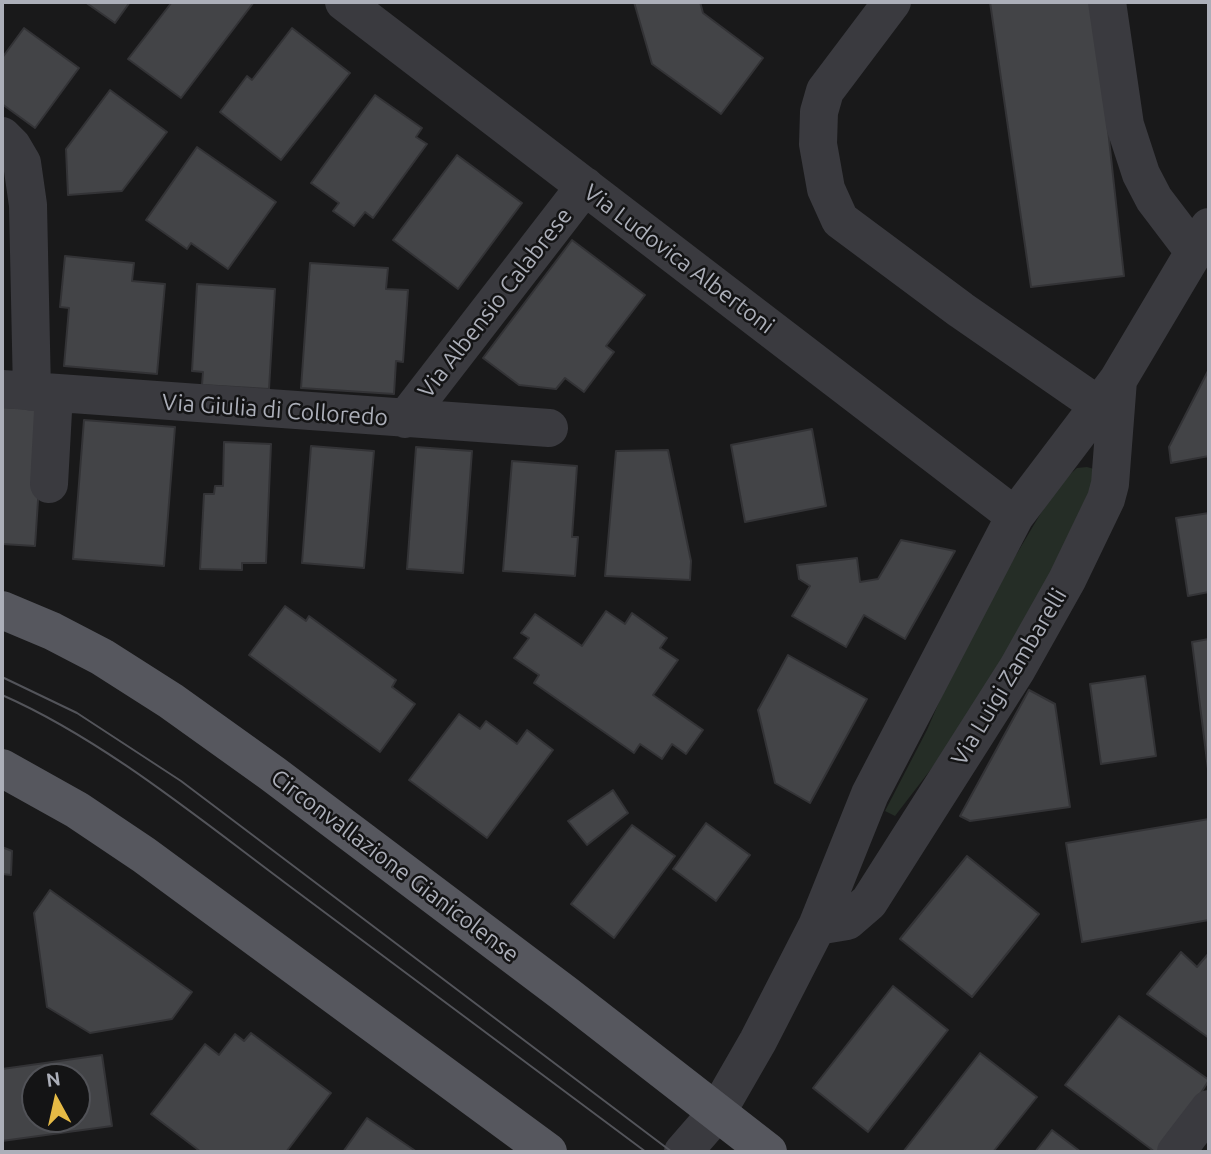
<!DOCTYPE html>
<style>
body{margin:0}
#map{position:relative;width:1211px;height:1154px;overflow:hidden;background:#19191a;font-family:Ubuntu,sans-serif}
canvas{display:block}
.frame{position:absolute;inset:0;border:4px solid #acafb9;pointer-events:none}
.north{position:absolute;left:21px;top:1063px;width:70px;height:70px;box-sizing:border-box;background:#141415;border:2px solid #515257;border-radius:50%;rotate:352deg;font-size:19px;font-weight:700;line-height:28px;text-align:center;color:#acafb9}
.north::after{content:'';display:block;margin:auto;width:24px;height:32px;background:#e6ba45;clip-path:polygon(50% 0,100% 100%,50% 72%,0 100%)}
</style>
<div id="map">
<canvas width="1211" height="1154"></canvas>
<div class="frame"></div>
<div class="north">N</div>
</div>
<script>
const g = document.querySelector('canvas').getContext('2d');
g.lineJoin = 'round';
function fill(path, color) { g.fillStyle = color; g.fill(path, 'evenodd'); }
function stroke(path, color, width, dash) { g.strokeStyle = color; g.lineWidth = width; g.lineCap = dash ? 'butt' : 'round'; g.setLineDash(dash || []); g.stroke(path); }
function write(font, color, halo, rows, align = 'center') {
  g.font = font + ' Ubuntu,sans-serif'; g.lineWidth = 5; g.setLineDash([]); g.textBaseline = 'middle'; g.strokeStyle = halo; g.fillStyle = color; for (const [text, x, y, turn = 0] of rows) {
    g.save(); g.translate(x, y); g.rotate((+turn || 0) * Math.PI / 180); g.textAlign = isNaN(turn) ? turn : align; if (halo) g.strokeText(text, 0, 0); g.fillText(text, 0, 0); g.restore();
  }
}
fill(new Path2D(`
 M1087,467L1094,469L1098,474L998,682L895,816L885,811L927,730L974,621L994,592L1057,486L1077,468Z`), '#252d26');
const building = new Path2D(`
 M85,2H130L115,23Z
 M172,2H254L181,98L128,59Z
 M634,2H700L703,13L763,58L721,114L652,64Z
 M990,2H1094L1124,276L1031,287Z
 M24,28L79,68L35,128L2,104V58Z
 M292,28L350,73L281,160L220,112L247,76L252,80Z
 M110,90L167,132L122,191L68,195L66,149Z
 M375,95L422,128L416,137L427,144L373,218L365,212L354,226L333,211L339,203L311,183Z
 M197,147L276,202L228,269L191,243L187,249L146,220Z
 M457,155L522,203L458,289L393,240Z
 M572,240L645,295L606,346L614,352L584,392L565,378L556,389L519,385L483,358Z
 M65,256L134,263L132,281L165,284L157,374L64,366L69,308L60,307Z
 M310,263L388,268L386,289L408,290L403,362L396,361L394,394L301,388Z
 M197,284L275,289L269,389L202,385L203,372L192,371Z
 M1209,369V456L1171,463L1169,447Z
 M2,407L34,409L43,425L35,546L2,544Z
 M84,420L175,427L164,566L73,559Z
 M812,429L826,506L745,522L731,445Z
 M224,442L271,444L266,563H242V570L200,569L204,494H214L215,486H223Z
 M311,446L374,451L364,568L302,563Z
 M416,447L472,451L463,573L407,569Z
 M668,450L691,561L690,580L605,576L616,451Z
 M512,461L577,466L572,537H578L575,576L503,571Z
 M1209,513V592L1188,596L1176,518Z
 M901,540L955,551L905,639L864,615L846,647L792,616L810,586L799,579L797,565L857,558L860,582L878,579Z
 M285,606L306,621L309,616L396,680L392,687L415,704L380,752L249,655Z
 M606,611L625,624L632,613L667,638L660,648L678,660L653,695L703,730L686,754L672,744L662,759L640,744L634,753L534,683L539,675L514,658L529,638L521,633L535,614L582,646Z
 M1209,639V769H1208L1192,642Z
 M788,655L867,699L810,803L775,783L758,710Z
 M1145,676L1156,756L1101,764L1090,684Z
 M1029,690L1055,704L1070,807L970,821L960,816Z
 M459,714L480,729L486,721L517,744L527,730L553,750L487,838L409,780Z
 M613,790L628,813L587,845L568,821Z
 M1209,819V920L1082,942L1066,843Z
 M706,823L750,855L716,901L673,869Z
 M632,825L675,856L614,938L571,904Z
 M2,847L12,851L11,875L2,874Z
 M967,856L1039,914L972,997L900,939Z
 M50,890L192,992L172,1019L90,1033L47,1007L34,913Z
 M1181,952L1197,967L1209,953V1038L1147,994Z
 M893,986L948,1030L868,1132L813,1088Z
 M1119,1016L1209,1080L1164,1152H1155L1065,1085Z
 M251,1033L331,1093L286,1152H201L151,1114L205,1044L219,1055L235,1034L244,1041Z
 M980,1053L1037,1097L993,1152H903Z
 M102,1055L112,1126L2,1141V1069ZM35,1077H77V1119H35Z
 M367,1118L417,1152H343Z
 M1052,1130L1081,1152H1035Z`);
fill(building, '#434447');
stroke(building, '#333336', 2);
stroke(new Path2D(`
 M344,2L1015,516
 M892,2L825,91L819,112L818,144L826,189L840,220L961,310L1098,405
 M1107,2L1125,125L1141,174L1154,199L1195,253
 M2,136L12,146L22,163L28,205L32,392
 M2,389L549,428
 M405,419L585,186
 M49,484L54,393
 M817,926L847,921L869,902L1017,669L1067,580L1106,499L1110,484L1118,380
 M683,1152L716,1114L758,1041L817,926L870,794L1015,516L1118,380L1209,227
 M1176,1152L1209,1109`), '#3a3a3f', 38);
stroke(new Path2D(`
 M2,610L52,631L102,657L171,701L273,774L565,994L768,1152
 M2,768L77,810L144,855L548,1152`), '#56575e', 38);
stroke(new Path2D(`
 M2,677L77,713L181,781L672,1152
 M2,695C102,739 197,817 284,882C405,972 525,1062 646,1152`), '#53545a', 2);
write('23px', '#acafb9', '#141415', [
 ["Via Ludovica Albertoni",679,259,37],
 ["Via Albensio Calabrese",495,303,-52],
 ["Via Giulia di Colloredo",275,410,4],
 ["Via Luigi Zambarelli",1009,677,-59],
 ["Circonvallazione Gianicolense",395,866,37]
]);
</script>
